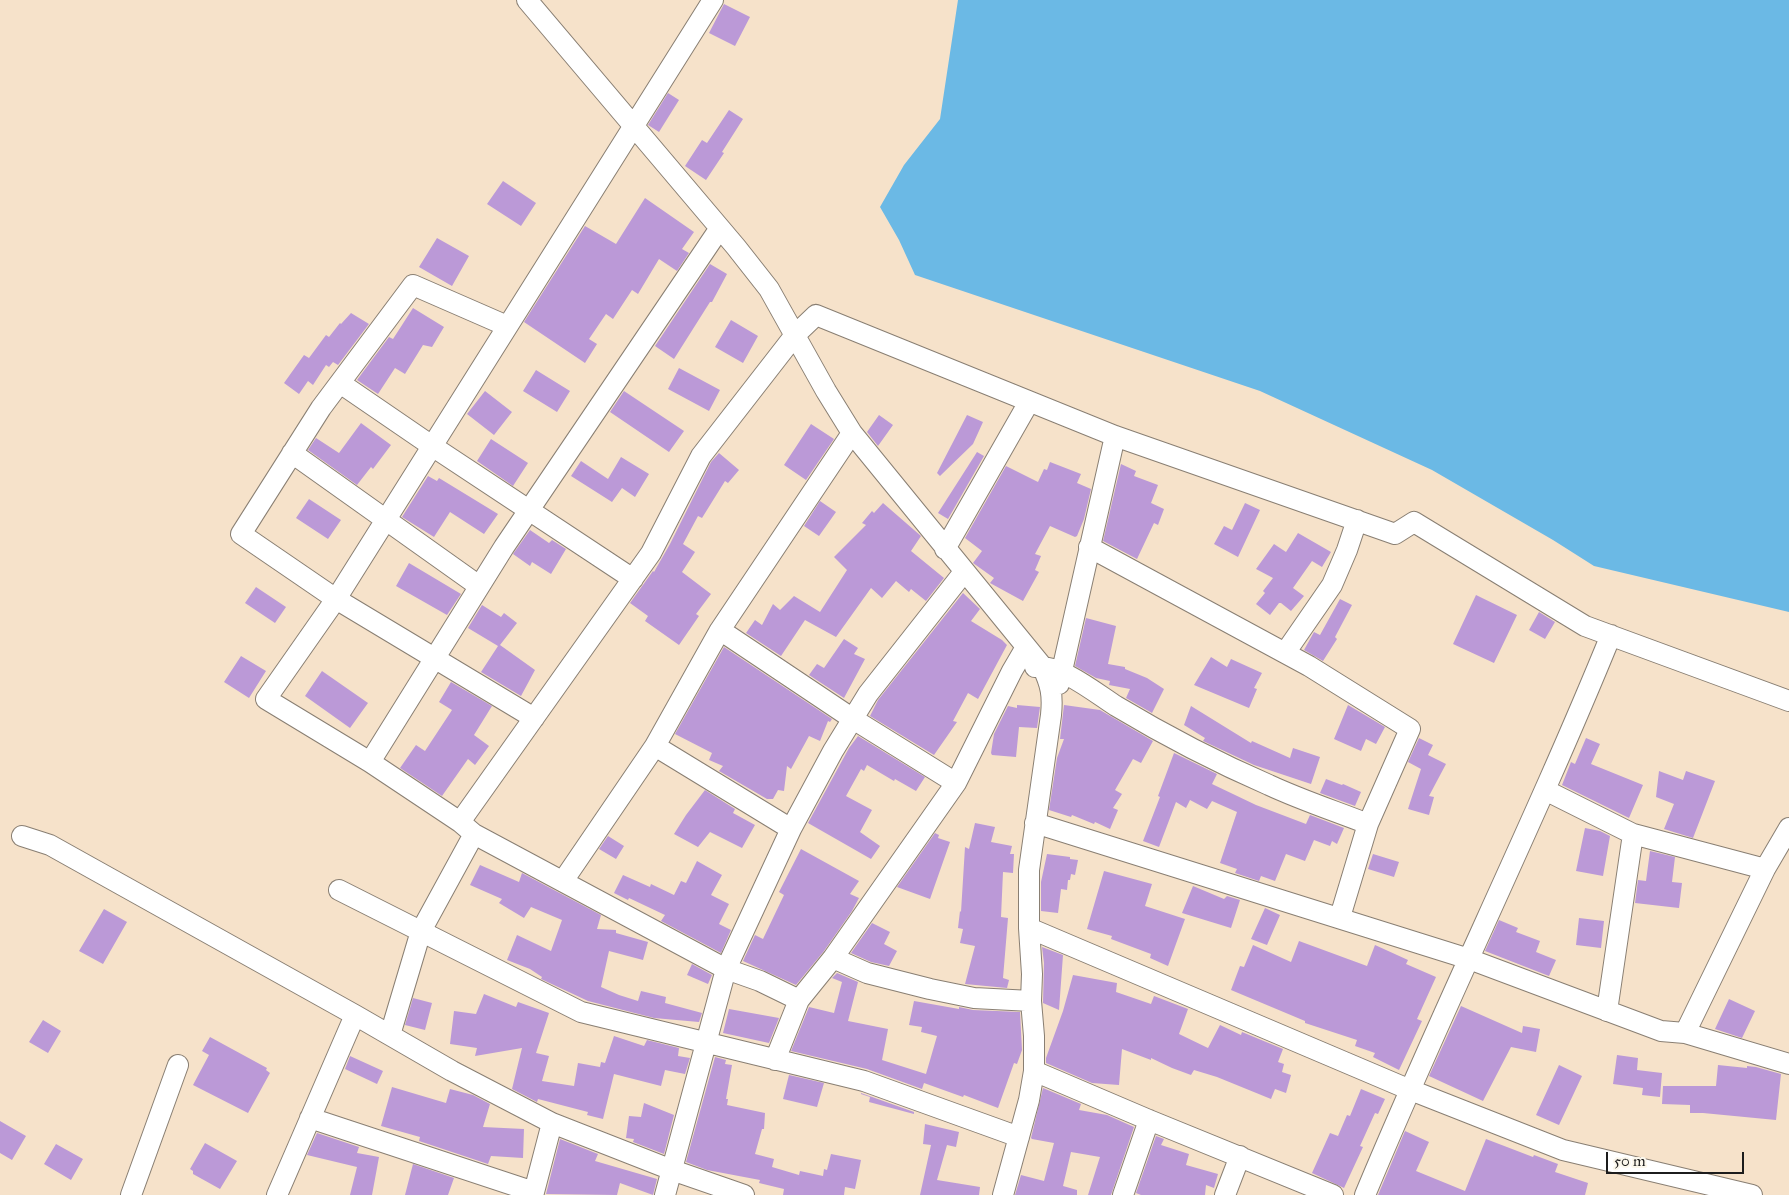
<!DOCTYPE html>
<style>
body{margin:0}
#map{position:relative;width:1789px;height:1195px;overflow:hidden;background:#f6e2ca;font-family:"IM FELL Great Primer",serif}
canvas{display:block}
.scale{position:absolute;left:1606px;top:1152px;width:138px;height:22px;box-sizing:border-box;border:2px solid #1c1c1c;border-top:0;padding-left:6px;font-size:15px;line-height:18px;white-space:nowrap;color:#1c1c1c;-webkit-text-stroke:4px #fbf7ec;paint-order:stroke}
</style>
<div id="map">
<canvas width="1789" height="1195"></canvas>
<div class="scale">50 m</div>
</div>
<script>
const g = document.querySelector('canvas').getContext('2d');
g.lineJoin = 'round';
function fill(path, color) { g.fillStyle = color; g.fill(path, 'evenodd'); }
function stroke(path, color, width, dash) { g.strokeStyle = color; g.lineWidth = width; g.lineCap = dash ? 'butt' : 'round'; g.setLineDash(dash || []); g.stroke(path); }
fill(new Path2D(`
 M958,0H1789V612L1594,566L1553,540L1432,470L1260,391L915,275L899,240L880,207L904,165L940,119Z`), '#6bb9e5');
fill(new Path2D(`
 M724,4L750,17L735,46L709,33Z
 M668,93L679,100L659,132L648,125Z
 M729,110L743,119L722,152L724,153L706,180L685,166L702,140L707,143Z
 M503,181L536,203L521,226L487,204Z
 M645,198L694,232L682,249L689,253L677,271L659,259L638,294L632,290L613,319L606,314L589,339L597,344L585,363L524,322L585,226L616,244Z
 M437,238L469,256L452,286L419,267Z
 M710,264L727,274L712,302H710L674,359L655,346Z
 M413,308L444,327L432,347L423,345L405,374L395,368L378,394L357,380L389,337L393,339Z
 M351,313L369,324L338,365L333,362L329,367L326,365L313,385L308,381L299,394L284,383L304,355L309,358L326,335L329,337L340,323L341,324Z
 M731,320L758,336L743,363L715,347Z
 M679,368L720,390L709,411L668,389Z
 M536,370L570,391L557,412L523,391Z
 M485,391L512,412L494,435L467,414Z
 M624,391L684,431L669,452L610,412Z
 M879,415L893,425L878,446L867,432Z
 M967,415L983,422L973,444L940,476L937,473Z
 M361,423L391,445L373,469L371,467L357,485L308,450L316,438L339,453Z
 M811,424L834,439L806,480L784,465Z
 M491,439L528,463L513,486L477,461Z
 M977,452L984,456L948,519L938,513Z
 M719,453L739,470L728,483L725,481L702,518L698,516L683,544L695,552L682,572L711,594L696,614L699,616L679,645L645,621L648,616L630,603L653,571L654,572L670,544L711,462Z
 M621,457L649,474L635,497L622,488L612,502L571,476L581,461L608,479Z
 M1050,462L1081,474L1077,483L1091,489L1084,519L1077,536L1075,537L1050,526L1035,554L1041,556L1035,570L1039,572L1023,601L990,583L994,578L973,563L982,551L965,538L1006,466L1038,482L1044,469L1047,470Z
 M1121,464L1136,471L1134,476L1158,485L1151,503L1164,509L1158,525L1154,523L1137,559L1103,541Z
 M428,476L437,481L439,478L498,514L484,534L450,512L434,537L402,517Z
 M309,499L341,520L328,539L296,518Z
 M820,501L836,512L819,536L804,526Z
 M883,503L921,536L911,551L944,578L926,601L911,589L909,592L896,581L882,598L871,588L836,637L805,620L781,656L746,633L755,620L762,625L773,604L780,610L794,596L820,612L847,570L834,557L866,525L862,523L872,511L874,513Z
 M1245,503L1260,510L1238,557L1214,544L1224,526L1232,530Z
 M530,530L549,543L552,540L566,549L551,574L532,562L530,566L513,554Z
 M1298,533L1331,552L1322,567L1312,561L1293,588L1304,596L1291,611L1281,603H1279L1270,615L1256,604L1265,593L1263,591L1273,578L1256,569L1274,544L1286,552Z
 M409,563L461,594L447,615L396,586Z
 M256,587L286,607L275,623L245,603Z
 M963,593L980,609L971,621L1002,640L1007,645L978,699L968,693L953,721L957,722L934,755L870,716L878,700Z
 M1476,595L1517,615L1494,663L1453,644Z
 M1340,599L1352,605L1335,637L1337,639L1323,661L1304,650L1314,632L1320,635Z
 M482,605L501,617L504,613L517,623L500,645L535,670L521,696L481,672L498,646L468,628Z
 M1539,612L1555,622L1545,639L1529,630Z
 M1086,618L1116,626L1108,664L1125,667V669L1147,678L1164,689L1152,713L1126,698L1130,689L1109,685L1110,681L1096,678L1075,666Z
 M844,639L858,648L854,654L865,659L844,698L809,675L817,664L824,668Z
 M724,647L832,719L830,722L828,721L820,741L809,736L791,769L787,766L784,791L778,790L773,799H767L719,771L723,766L709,760L712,753L675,734Z
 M241,656L266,671L249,698L224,682Z
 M1211,657L1227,667L1231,659L1262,673L1254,688L1257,689L1249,708L1194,685Z
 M322,671L368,703L350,728L305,696Z
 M451,682L492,706L474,735L489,746L475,765L468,759L442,796L400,768L416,745L425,751L452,710L439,702Z
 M1017,705L1040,707L1037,728L1019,727L1016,757L992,755L991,753L994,734L1008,706L1017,708Z
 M1064,705L1100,710L1153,741L1141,763L1133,759L1115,790L1122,794L1113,808L1118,810L1110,829L1095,822L1094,824L1072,815L1071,817L1049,810L1057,758L1064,739H1060Z
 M1348,705L1385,727L1376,744L1366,739L1361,751L1334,739Z
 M1191,706L1251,743L1252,741L1290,758L1293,748L1320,757L1311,784L1254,765L1203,741L1205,738L1184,725Z
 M858,736L925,777L916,791L895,779L894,781L867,765L864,771L861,769L846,796L872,810L860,832L880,846L871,859L808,823L849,748Z
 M1419,738L1433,745L1428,755L1446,764L1429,796L1434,797L1429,815L1408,809L1421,769L1408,762Z
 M1586,738L1600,744L1591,764L1643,785L1629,818L1562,785L1571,762L1575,764Z
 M1174,753L1217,774L1212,784L1256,805L1306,824L1310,815L1344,828L1337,844L1332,841L1330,846L1314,840L1305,861L1286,854L1275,881L1261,876L1259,881L1235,873L1237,869L1220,863L1237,812L1212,801L1207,809L1190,800L1186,808L1176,802L1159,847L1143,841L1160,797L1158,796Z
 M1659,771L1683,780L1686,771L1715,781L1693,838L1664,829L1674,804L1656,797Z
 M1326,779L1342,785L1343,784L1361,792L1355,806L1320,793Z
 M705,790L735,809L733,813L755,825L742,848L710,832L698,847L674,834L686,815Z
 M975,823L995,827L991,842L1012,846L1010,854H1014L1013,873L1003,872L1001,917L1008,918L1003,978L1009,980L1007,988L965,984L975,946L960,943L963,929L958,928L960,911L961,912L965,847L969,849Z
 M1585,828L1600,831L1610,836L1603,876L1576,871Z
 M935,833L939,835L938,838L950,842L930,899L897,887Z
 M608,836L624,846L616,859L599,849Z
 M801,849L859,881L850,894L859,898L852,911L824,951L796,985L743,961L755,935L763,939L784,895L779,892Z
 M1650,851L1675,857L1672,882L1682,883L1679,908L1635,903L1638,880L1646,881Z
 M1047,854L1070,857V859L1078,860L1075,875L1071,874L1070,880H1068L1067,890L1061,889L1058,913L1041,911V882Z
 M1373,854L1399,862L1394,877L1368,869Z
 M697,861L722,875L711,895L729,904L719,924L731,930L721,953L661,921L665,915L629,898L628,900L614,893L623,875L650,887L651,884L674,895L681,881L686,883Z
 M480,865L519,882L522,873L601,915L597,929L616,930V933L648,942L643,960L609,951L601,987L619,995L638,1001L641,991L666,997L665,1003L702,1013L699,1022L654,1018L588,1001L541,979L542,977L530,969L507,960L517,935L551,951L562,920L531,907L524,918L499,903L502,899L470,885Z
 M1104,871L1152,884L1145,906L1185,919L1168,966L1150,958L1151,954L1111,939L1112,936L1087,929Z
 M1193,886L1224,899L1227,896L1240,900L1231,928L1182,913Z
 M1265,908L1280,915L1267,945L1251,939Z
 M104,909L127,922L103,964L79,951Z
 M1579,918L1604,921L1601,948L1576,945Z
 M1499,920L1518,928L1516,932L1540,941L1536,952L1556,960L1549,976L1485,951Z
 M872,923L890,932L884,944L897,951L889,966L871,962L851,953Z
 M1299,941L1367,966L1375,945L1408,960L1406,964L1436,977L1417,1019L1422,1021L1399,1070L1373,1057L1375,1053L1355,1046L1357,1040L1305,1023V1021L1231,990L1240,966L1244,967L1253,945L1291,962Z
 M1042,947L1063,955L1059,1010L1043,1003L1044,963Z
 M692,964L712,975L708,984L687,975Z
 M837,973L858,982L848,1021L888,1029L882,1060L926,1074L937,1036L921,1032L922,1027L909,1025L914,1001L959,1009V1007L973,1010L1020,1012L1022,1050L1017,1064L1014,1063L998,1108L964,1095L963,1097L924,1083L922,1089L867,1069L791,1051L809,1007L834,1013L842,982L832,978Z
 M1073,975L1117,983L1116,992L1151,1004L1154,996L1188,1009L1179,1034L1208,1048L1220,1025L1241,1035L1242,1032L1283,1049L1278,1062L1284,1064L1282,1072L1291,1075L1286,1093L1275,1089L1271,1099L1217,1077L1194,1070L1191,1075L1172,1068L1151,1058V1060L1122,1049L1119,1085L1092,1083L1046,1063V1058L1063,1011Z
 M484,994L516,1007L518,1002L549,1013L536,1053L549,1056L542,1081L574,1086L578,1063L600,1067L601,1062L605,1063L614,1036L644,1046L647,1040L679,1048L678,1056L690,1058L685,1074L665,1070L661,1086L614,1074L603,1119L587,1115L588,1112L538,1099L537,1102L512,1089L522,1048L475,1056L477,1048L450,1044L454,1011L476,1014Z
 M413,998L432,1003L425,1030L405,1025Z
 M1729,999L1755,1011L1742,1038L1715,1029Z
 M1461,1006L1522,1033L1523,1026L1540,1029L1536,1052L1511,1047L1483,1101L1429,1076Z
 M729,1009L779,1018L769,1043L723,1033Z
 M43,1020L61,1031L48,1053L29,1042Z
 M210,1037L267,1068L266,1070L270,1073L248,1113L193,1085L209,1055L202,1051Z
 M1617,1055L1638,1058L1637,1070L1662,1073L1660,1097L1642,1095L1643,1088L1613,1084Z
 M350,1056L383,1071L377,1084L345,1069Z
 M715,1057L726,1060L725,1064L732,1065L726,1099H728L727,1105L765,1113L764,1129H762L755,1154L774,1159L772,1167L799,1175L800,1171L823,1176L824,1169L827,1170L831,1154L861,1160L855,1189L845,1187L844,1195H783L784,1189L759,1183L760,1180L707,1170L686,1162Z
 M1559,1065L1582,1076L1559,1125L1536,1115Z
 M1718,1065L1747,1068V1066L1756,1067L1781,1074L1776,1120L1703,1113H1690V1105L1662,1104L1663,1086H1716Z
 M789,1075L824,1083L817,1107L783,1099Z
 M392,1087L446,1103L450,1089L473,1095L490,1104L483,1127L524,1129L523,1158L491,1156L488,1164L419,1141L420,1137L381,1126Z
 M1043,1088L1081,1104L1079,1110L1107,1115L1134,1127L1111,1195H1088L1100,1157L1071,1152L1063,1186L1077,1190V1195H1015L1021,1175L1044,1181L1054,1143L1032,1139L1031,1138Z
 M1361,1089L1385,1099L1378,1114L1375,1113L1360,1146L1363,1147L1344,1188L1312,1173L1330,1133L1338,1136L1347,1115L1350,1116Z
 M861,1093L914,1112V1114L869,1102L870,1097L861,1094Z
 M644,1103L674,1115L664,1154L633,1142L634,1139L626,1138L629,1116L641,1117Z
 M0,1121L26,1136L12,1160L0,1153Z
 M925,1124L959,1132L956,1147L947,1145L937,1180L980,1187L979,1195H920L931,1145L923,1144Z
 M1405,1131L1429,1142L1416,1171L1465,1191L1486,1139L1533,1157L1534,1155L1558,1164L1555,1172L1588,1183L1585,1195H1378Z
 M317,1133L359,1147L357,1153L379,1157L372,1195H350L357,1167L307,1155Z
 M1156,1136L1164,1139L1161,1145L1189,1154L1186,1165L1218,1174L1214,1188L1206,1185L1205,1195H1141L1136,1193Z
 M560,1139L598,1154L595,1161L657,1179L653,1195L620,1183L617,1195L546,1194Z
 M205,1143L237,1161L220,1189L193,1174V1171L190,1169Z
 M56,1144L83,1159L71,1180L44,1164Z
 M413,1164L454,1178L448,1195H405Z`), '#bb99d7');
const minor = new Path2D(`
 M527,0L736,247L769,289L826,391L852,433L1042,666C1051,685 1053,695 1051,715L1029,870V928L1032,974L1031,1001L1034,1036V1071L1029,1100L1003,1195
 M340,383L432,446L633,579
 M292,453L479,586
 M1089,547L1309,666L1410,729L1368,824L1340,917
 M945,549L1029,402
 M720,630L853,719L956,783L1012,671L1026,647
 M1285,653L1332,585L1347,550L1357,520
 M1035,667C1059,663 1097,694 1116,706C1166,736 1216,762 1269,785C1301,800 1335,811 1368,824
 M1059,684L1115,436
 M534,718L336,599L713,0
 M655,746L791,829
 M370,762L504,547L720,228
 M1545,790L1633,834L1607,1011
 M460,822L370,762L266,699L336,599L241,534L321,408L413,285L507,326
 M1035,823L1469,959L1661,1031L1685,1033L1789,1064
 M1633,834L1765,869
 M22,836L50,845L355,1015L452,1071L552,1123L672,1170L744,1195
 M563,881L655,746L720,630L852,433
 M339,890L581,1012L864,1081L1019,1137
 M1029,928L1408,1089L1563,1150L1752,1195
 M833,958L956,783
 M1031,1001L974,998L930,989L867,973L833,958L799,1000L760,981L726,969L474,834L460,822L651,553L701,456L795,335L816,315L1115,436L1395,534L1414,522L1585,626L1789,701
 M1685,1033L1765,869L1789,828
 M390,1035L421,931L474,834
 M775,1060L799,1000
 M1034,1071L1149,1120L1333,1195
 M310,1118L534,1192L552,1123
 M131,1195L178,1065
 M277,1195L355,1015
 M665,1195L726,969L791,829L833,751L868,694L964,572
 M1123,1195L1149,1120
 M1225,1195L1240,1156
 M1365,1195C1443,1007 1534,824 1611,635`);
stroke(minor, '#897f73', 22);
stroke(minor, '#fff', 20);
</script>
